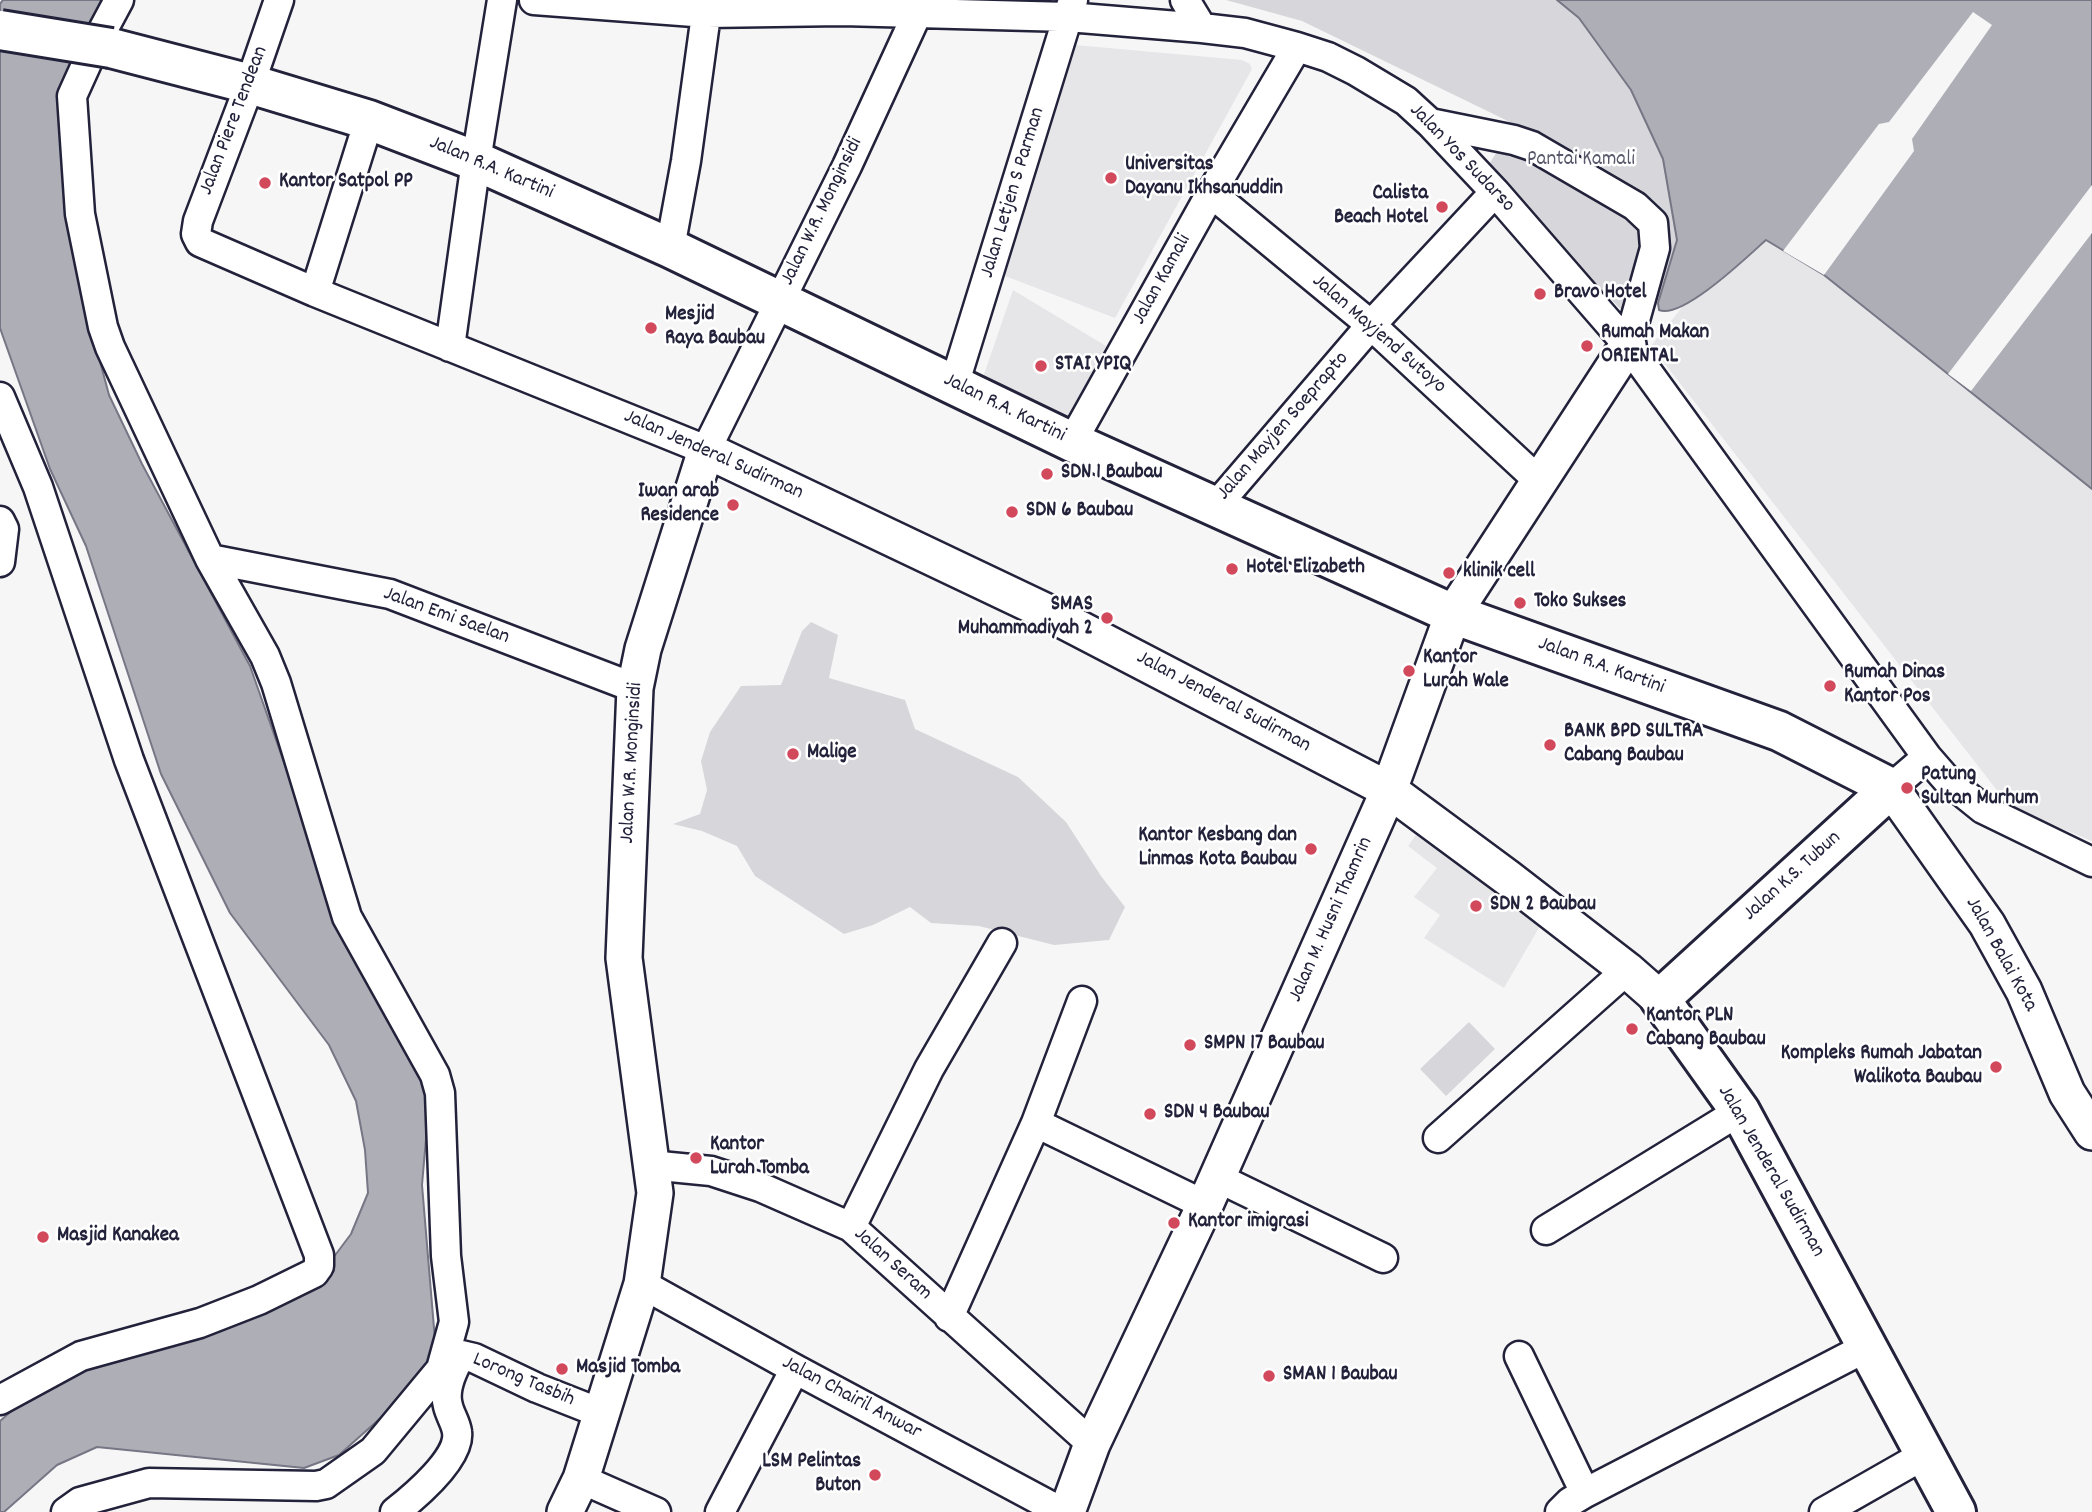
<!DOCTYPE html>
<style>
body{margin:0}
canvas{display:block;background:#f6f6f7}
</style>
<canvas width="2092" height="1512"></canvas>
<script>
const g = document.querySelector('canvas').getContext('2d');
g.lineJoin = 'round';
function fill(path, color) { g.fillStyle = color; g.fill(path, 'evenodd'); }
function stroke(path, color, width, dash) { g.strokeStyle = color; g.lineWidth = width; g.lineCap = dash ? 'butt' : 'round'; g.setLineDash(dash || []); g.stroke(path); }
function write(font, color, halo, rows, align = 'center') {
  g.font = font + ' Dekko,sans-serif'; g.lineWidth = 5; g.setLineDash([]); g.textBaseline = 'middle'; g.strokeStyle = halo; g.fillStyle = color; for (const [text, x, y, turn = 0] of rows) {
    g.save(); g.translate(x, y); g.rotate((+turn || 0) * Math.PI / 180); g.textAlign = isNaN(turn) ? turn : align; if (halo) g.strokeText(text, 0, 0); g.fillText(text, 0, 0); g.restore();
  }
}
fill(new Path2D(`
 M1075,45L1242,60L1250,64L1252,69L1115,318L1005,276L1055,81L1068,50Z
 M1766,240L1824,275L2092,489V841L2010,807L1651,346L1683,306L1720,280Z
 M1013,290L1106,346L1063,426L980,386Z
 M1416,835L1544,919L1504,988L1424,938L1440,915L1414,897L1437,868L1408,846Z`), '#e6e6e9');
fill(new Path2D(`
 M1226,0H1557L1579,18L1631,90L1663,159L1677,240L1658,303L1642,331L1485,171L1514,124L1302,21Z
 M811,622L838,635L829,678L905,700L915,729L1018,777L1066,822L1101,876L1125,907L1109,940L1054,945L979,926L931,923L910,907L873,925L844,934L755,876L737,846L702,831L673,824L700,814L707,790L701,761L710,732L741,686L781,685L802,631Z
 M1469,1022L1495,1049L1446,1096L1420,1069Z`), '#d7d7db');
const water = new Path2D(`
 M3,0H110L65,93L94,339L109,395L142,464L250,666L294,791L330,907L422,1078L429,1104L422,1185L435,1340L421,1382L339,1455L304,1468L97,1447L57,1465L4,1512H0V1421L16,1407L90,1365L315,1282L351,1234L368,1193L365,1150L356,1101L329,1045L230,913L161,774L86,546L50,469L0,328V4Z
 M1557,0H2092V489L1824,275L1766,240C1748,256 1682,320 1659,310L1658,303L1677,240L1663,159L1631,90L1579,18Z`);
fill(water, '#aeaeb7');
stroke(water, '#767685', 2);
fill(new Path2D(`
 M1973,12L1992,25L1912,139L1914,151L1824,275L1783,251L1879,124L1889,122Z
 M2092,185V233L1971,391L1948,374Z`), '#f6f6f7');
const minor = new Path2D(`
 M279,0L250,84L198,221L196,234L200,242L315,292L706,450L847,166L917,14
 M534,0L707,13L842,11L1068,17L1202,28L1245,33L1297,47L1328,57L1356,71L1406,101L1430,123L1495,192L1628,345L1927,757L1947,780L1983,809L2092,862
 M1185,0L1202,28
 M1430,123L1514,140L1532,146L1635,206L1653,223L1655,248L1628,345
 M1211,193L1371,325L1540,482
 M670,248L686,161L708,0
 M315,292L369,120
 M450,347L476,161L502,0
 M954,385L1073,0
 M0,397L38,487L129,760L319,1255V1266L314,1273L259,1300L200,1323L81,1356L0,1400
 M1072,442L1211,193L1297,47
 M1215,507L1371,325L1495,192
 M0,521L4,529L0,562
 M210,559L390,594L635,688
 M1891,788L1927,757
 M1036,1123L1205,1205
 M1438,1138L1627,970
 M650,1165L711,1171L760,1187L851,1227L1092,1444
 M1218,1178L1383,1258
 M851,1227L929,1069L1002,943
 M1546,1230L1740,1111
 M642,1284L795,1369L1062,1512
 M949,1317L1036,1123L1082,1001
 M1519,1356L1585,1493
 M581,1479L656,1512
 M66,1512L80,1502L149,1483L316,1486L326,1484L373,1451L441,1369L454,1322L446,1256L440,1093L435,1075L347,917L276,683L265,656L210,559L110,347L103,327L80,214L72,96L96,43L119,0
 M395,1512C414,1497 461,1458 457,1432C456,1423 450,1415 448,1406C443,1389 453,1369 461,1355L474,1358L537,1388L603,1414
 M720,1512L795,1369
 M1560,1512L1570,1502L1585,1493L1867,1347
 M1824,1512L1924,1455`);
const major = new Path2D(`
 M1891,788L1987,924L2024,991L2067,1093L2092,1132
 M565,1512L581,1479L642,1284L655,1193L624,958L635,688L643,649L706,450L1051,614L1389,790L1508,878L1627,970L1660,999
 M1067,1512L1092,1444L1205,1205L1389,790L1453,614L1628,345`);
const highway = new Path2D(`
 M111,48L250,84L369,120L476,161L670,248L1072,442L1453,614L1779,731L1891,788L1660,999L1740,1111L1956,1512`);
stroke(minor, '#22223b', 33);
stroke(major, '#22223b', 40);
stroke(highway, '#22223b', 44);
stroke(minor, '#fff', 28);
stroke(major, '#fff', 35);
stroke(highway, '#fff', 38);
const highwayBridge = new Path2D(`
 M0,30L111,48`);
stroke(highwayBridge, '#22223b', 44, []);
stroke(highwayBridge, '#fff', 38);
for (const [x, y, r, color] of [
 [1111,178,7,"#d1495b"],
 [265,183,7,"#d1495b"],
 [1442,207,7,"#d1495b"],
 [1540,294,7,"#d1495b"],
 [651,328,7,"#d1495b"],
 [1587,346,7,"#d1495b"],
 [1041,366,7,"#d1495b"],
 [1047,474,7,"#d1495b"],
 [733,505,7,"#d1495b"],
 [1012,512,7,"#d1495b"],
 [1232,569,7,"#d1495b"],
 [1449,573,7,"#d1495b"],
 [1520,603,7,"#d1495b"],
 [1107,618,7,"#d1495b"],
 [1409,671,7,"#d1495b"],
 [1830,686,7,"#d1495b"],
 [1550,745,7,"#d1495b"],
 [793,754,7,"#d1495b"],
 [1907,788,7,"#d1495b"],
 [1311,849,7,"#d1495b"],
 [1476,906,7,"#d1495b"],
 [1632,1029,7,"#d1495b"],
 [1190,1045,7,"#d1495b"],
 [1996,1067,7,"#d1495b"],
 [1150,1114,7,"#d1495b"],
 [696,1158,7,"#d1495b"],
 [1174,1223,7,"#d1495b"],
 [43,1237,7,"#d1495b"],
 [562,1369,7,"#d1495b"],
 [1269,1376,7,"#d1495b"],
 [875,1475,7,"#d1495b"]
]) { const dot = new Path2D(); dot.arc(x, y, r, 0, 2 * Math.PI); g.fillStyle = color; g.fill(dot); stroke(dot, '#fff', 2.5); }
write('21px', '#22223b', '#fff', [
 ["Jalan Piere Tendean",235,121,-69],
 ["Jalan Yos Sudarso",1461,159,46],
 ["Jalan R.A. Kartini",491,169,23],
 ["Jalan Letjen S Parman",1014,193,-73],
 ["Jalan W.R. Monginsidi",823,212,-64],
 ["Jalan Kamali",1163,280,-61],
 ["Jalan Mayjend Sutoyo",1378,335,41],
 ["Jalan R.A. Kartini",1004,409,26],
 ["Jalan Mayjen Soeprapto",1284,427,-49],
 ["Jalan Jenderal Sudirman",713,456,24],
 ["Jalan Emi Saelan",446,617,20],
 ["Jalan R.A. Kartini",1601,667,20],
 ["Jalan Jenderal Sudirman",1223,703,28],
 ["Jalan W.R. Monginsidi",633,763,-87],
 ["Jalan K.S. Tubun",1793,877,-42],
 ["Jalan M. Husni Thamrin",1332,920,-66],
 ["Jalan Balai Kota",2000,955,61],
 ["Jalan Jenderal Sudirman",1770,1172,60],
 ["Jalan Seram",892,1265,42],
 ["Lorong Tasbih",523,1381,23],
 ["Jalan Chairil Anwar",851,1399,28]
]);
write('21px', '#58586b', '#fff', [
 ["Pantai Kamali",1581,161]
]);
write('bold 21px', '#22223b', '#fff', [
 ["Universitas",1125,166],
 ["Dayanu Ikhsanuddin",1125,190],
 ["Kantor Satpol PP",279,183],
 ["Calista",1428,195,"right"],
 ["Beach Hotel",1428,219,"right"],
 ["Bravo Hotel",1554,294],
 ["Mesjid",665,316],
 ["Raya Baubau",665,340],
 ["Rumah Makan",1601,334],
 ["ORIENTAL",1601,358],
 ["STAI YPIQ",1055,366],
 ["SDN 1 Baubau",1061,474],
 ["Iwan arab",719,493,"right"],
 ["Residence",719,517,"right"],
 ["SDN 6 Baubau",1026,512],
 ["Hotel Elizabeth",1246,569],
 ["klinik cell",1463,573],
 ["Toko Sukses",1534,603],
 ["SMAS",1093,606,"right"],
 ["Muhammadiyah 2",1093,630,"right"],
 ["Kantor",1423,659],
 ["Lurah Wale",1423,683],
 ["Rumah Dinas",1844,674],
 ["Kantor Pos",1844,698],
 ["BANK BPD SULTRA",1564,733],
 ["Cabang Baubau",1564,757],
 ["Malige",807,754],
 ["Patung",1921,776],
 ["Sultan Murhum",1921,800],
 ["Kantor Kesbang dan",1297,837,"right"],
 ["Linmas Kota Baubau",1297,861,"right"],
 ["SDN 2 Baubau",1490,906],
 ["Kantor PLN",1646,1017],
 ["Cabang Baubau",1646,1041],
 ["SMPN 17 Baubau",1204,1045],
 ["Kompleks Rumah Jabatan",1982,1055,"right"],
 ["Walikota Baubau",1982,1079,"right"],
 ["SDN 4 Baubau",1164,1114],
 ["Kantor",710,1146],
 ["Lurah Tomba",710,1170],
 ["Kantor imigrasi",1188,1223],
 ["Masjid Kanakea",57,1237],
 ["Masjid Tomba",576,1369],
 ["SMAN 1 Baubau",1283,1376],
 ["LSM Pelintas",861,1463,"right"],
 ["Buton",861,1487,"right"]
], 'left');
</script>
